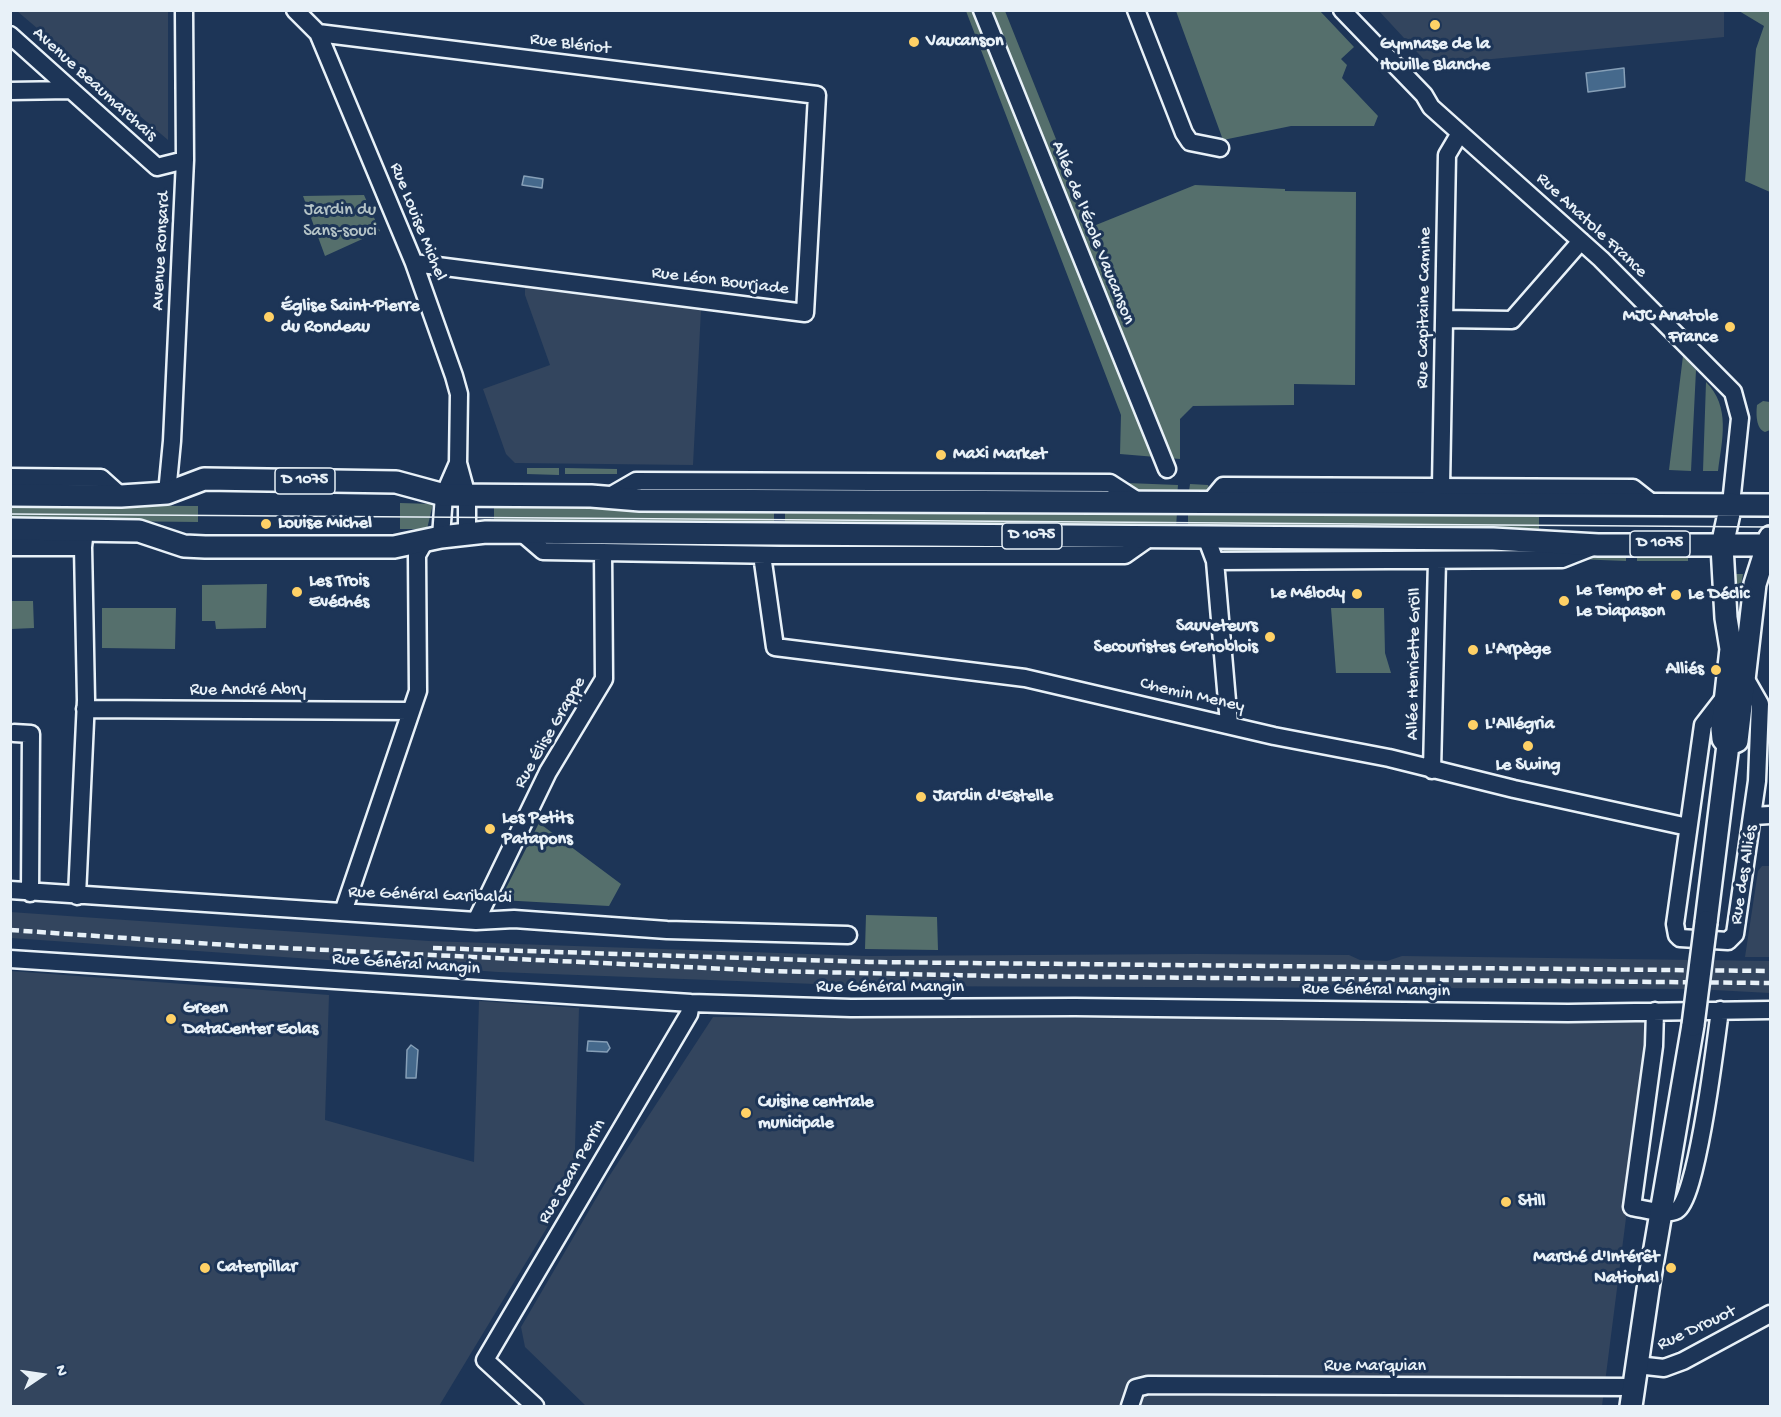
<!DOCTYPE html>
<meta charset="utf-8">
<style>
body{margin:0}
#map{position:relative;width:1781px;height:1417px;overflow:hidden;background:#1d3557;font-family:"Gochi Hand",sans-serif}
canvas{display:block}
.frame{position:absolute;inset:0;border:12px solid #e8f1f8;pointer-events:none}
.north{position:absolute;left:12px;top:1345px;width:60px;height:60px;-webkit-text-stroke:4px #1d3557;paint-order:stroke;rotate:77deg;font-size:16px;font-weight:700;line-height:24px;text-align:center;color:#e8f1f8}
.north::after{content:'';display:block;margin:auto;width:21px;height:27px;background:#e8f1f8;clip-path:polygon(50% 0,100% 100%,50% 72%,0 100%)}
</style>
<div id="map">
<canvas width="1781" height="1417"></canvas>
<div class="frame"></div>
<div class="north">N</div>
</div>
<script>
const g = document.querySelector('canvas').getContext('2d');
g.lineJoin = 'round';
function fill(path, color) { g.fillStyle = color; g.fill(path, 'evenodd'); }
function stroke(path, color, width, dash) { g.strokeStyle = color; g.lineWidth = width; g.lineCap = dash ? 'butt' : 'round'; g.setLineDash(dash || []); g.stroke(path); }
function write(font, color, halo, rows, align = 'center') {
  g.font = font + ' "Gochi Hand",sans-serif'; g.lineWidth = 6; g.setLineDash([]); g.textBaseline = 'middle'; g.strokeStyle = halo; g.fillStyle = color; for (const [text, x, y, turn = 0] of rows) {
    g.save(); g.translate(x, y); g.rotate((+turn || 0) * Math.PI / 180); g.textAlign = isNaN(turn) ? turn : align; if (halo) g.strokeText(text, 0, 0); g.fillText(text, 0, 0); g.restore();
  }
}
fill(new Path2D(`
 M17,11H168V140Z
 M1379,11H1724V37L1429,65Z
 M525,288L701,310L693,465L515,463L506,454L483,389L550,365L525,295Z
 M1762,866H1770V957H1745L1758,871Z
 M10,912L429,941L866,956L1197,954L1349,955L1360,960L1387,961L1402,956L1770,961V993L1695,989L869,986L498,972L11,938Z
 M11,971L329,995L325,1120L474,1162L479,1001L579,1008L574,1183L439,1406H11Z
 M713,1017L1646,1020L1644,1077L1602,1406H586L525,1347L521,1327L608,1178Z`), '#33455e');
fill(new Path2D(`
 M966,11H1005L1091,227L1195,185L1285,189V191L1356,192L1355,385L1294,384V405L1193,406L1180,419V459L1120,454L1121,415Z
 M1176,11H1320L1354,47L1341,59L1347,65L1342,78L1378,116L1374,126H1291L1223,140Z
 M1739,11H1770V192L1745,181L1756,49L1764,26Z
 M364,195L380,231L325,256L303,196Z
 M1683,356L1696,370L1691,471L1669,470Z
 M1706,382C1731,407 1722,440 1718,471H1703Z
 M1763,401L1770,402V430L1765,432C1756,429 1756,414 1757,405Z
 M527,468H559V475L527,474Z
 M565,468L617,469V474H565Z
 M1127,483L1178,485L1177,498L1148,497Z
 M1190,484L1208,485L1210,491L1188,498Z
 M400,503L433,504L427,529H400Z
 M11,505L198,506V522L11,520Z
 M494,508L774,509V526L494,524Z
 M785,509L1177,512L1176,528L785,525Z
 M1188,512L1539,515V530L1188,528Z
 M1217,543L1365,544L1364,554L1356,550L1241,556L1225,552Z
 M1600,553L1626,556V561L1575,559Z
 M1637,555L1688,556V561H1637Z
 M1731,574H1743L1739,597L1736,599L1733,597Z
 M267,584L266,628L216,629L215,621H202V585Z
 M11,601H33L34,628L11,629Z
 M102,608H176L175,649L102,648Z
 M1331,608H1384L1385,653L1391,673H1336Z
 M539,823L621,884L609,906L500,900Z
 M866,915L937,917L938,950L865,949Z`), '#556f6c');
const water = new Path2D(`
 M1624,68L1625,87L1588,92L1586,73Z
 M524,176L543,179L542,188L522,185Z
 M588,1041L607,1042L610,1048L607,1052L587,1051Z
 M411,1045L418,1050L416,1078H406L407,1050Z`);
fill(water, '#45698c');
stroke(water, '#869fb7', 1.5);
const minor = new Path2D(`
 M295,10L318,33L414,263L454,376L459,394L458,463L467,496V534
 M982,10L1167,469
 M1136,10L1184,133L1190,142L1220,148
 M1342,10L1424,95L1431,107L1601,259L1733,392L1740,418L1731,504
 M318,33L817,95L805,313L414,263
 M10,35L157,167L185,160
 M10,91L70,90
 M1444,319L1512,320L1581,241
 M10,477L101,478L121,496
 M1441,486L1447,155L1460,133
 M167,493L172,441L185,160L184,10
 M610,496L636,481L1110,483L1141,503
 M1209,503L1223,486L1633,488L1652,503
 M522,533L543,551L781,555H1125L1152,536
 M441,537L444,495L458,463
 M1206,537L1215,561L1229,724
 M10,547H83
 M762,555L775,647L1025,678L1274,736L1389,758L1514,789L1688,827
 M1215,561L1562,559L1595,546
 M1727,694L1703,725L1675,924L1677,935L1680,938L1728,941L1735,934L1757,781L1760,704L1744,676
 M85,709L410,711
 M14,733L31,734L30,893
 M1432,770L1437,560
 M1754,816L1770,815
 M10,890L476,921L514,919L667,930L848,935
 M77,896L86,700L83,547L85,529
 M343,912L418,691L417,555L425,541
 M476,921L548,772L604,679L603,552
 M10,959L691,1003L851,1008L1075,1007L1568,1013L1770,1010
 M1655,1011L1654,1046L1632,1207C1645,1209 1665,1216 1677,1210C1697,1199 1716,1040 1720,1010
 M1637,1365L1664,1368L1683,1361L1770,1314
 M535,1406L485,1360L689,1014L691,1003
 M1130,1406L1136,1388L1148,1385L1634,1387`);
const major = new Path2D(`
 M10,495L121,496L167,493L204,479L396,482L444,495L591,496L640,500L1770,505
 M10,529L139,531L184,546L205,547H394L441,537L486,532L1493,539L1598,545H1770
 M1728,745L1737,741L1755,584L1770,537
 M1706,922L1728,745L1723,739L1722,729L1731,649L1726,618L1722,546L1731,504
 M1631,1406L1649,1283L1693,1025`);
stroke(minor, '#e8f1f8', 21);
stroke(major, '#e8f1f8', 26);
stroke(minor, '#1d3557', 16);
stroke(major, '#1d3557', 21);
stroke(new Path2D(`
 M10,514L1770,527`), '#e8f1f8', 1.5);
stroke(new Path2D(`
 M10,930L242,946L770,971L995,976L1770,983
 M433,948L869,962L1770,971`), '#e8f1f8', 4.5, [9, 4.5]);
const majorBridge = new Path2D(`
 M1693,1025L1706,922`);
stroke(majorBridge, '#e8f1f8', 26, []);
stroke(majorBridge, '#1d3557', 21);
for (const [x, y, r, color] of [
 [1435,25,6,"#ffd166"],
 [914,42,6,"#ffd166"],
 [269,317,6,"#ffd166"],
 [1730,327,6,"#ffd166"],
 [941,455,6,"#ffd166"],
 [266,524,6,"#ffd166"],
 [297,592,6,"#ffd166"],
 [1357,594,6,"#ffd166"],
 [1676,595,6,"#ffd166"],
 [1564,601,6,"#ffd166"],
 [1270,637,6,"#ffd166"],
 [1473,650,6,"#ffd166"],
 [1716,670,6,"#ffd166"],
 [1473,725,6,"#ffd166"],
 [1528,746,6,"#ffd166"],
 [921,797,6,"#ffd166"],
 [490,829,6,"#ffd166"],
 [171,1019,6,"#ffd166"],
 [746,1113,6,"#ffd166"],
 [1506,1202,6,"#ffd166"],
 [205,1268,6,"#ffd166"],
 [1671,1268,6,"#ffd166"]
]) { const dot = new Path2D(); dot.arc(x, y, r, 0, 2 * Math.PI); g.fillStyle = color; g.fill(dot); stroke(dot, '#1d3557', 2); }
for (const [x, y, w] of [
 [305,481,60],
 [1032,536,60],
 [1660,544,60]
]) { const box = new Path2D(); box.roundRect(x - w / 2, y - 13, w, 26, 4.5); g.fillStyle = '#1d3557'; g.fill(box); stroke(box, '#e8f1f8', 1.5); }
write('bold 16px', '#e8f1f8', null, [
 ["D 1075",305,481],
 ["D 1075",1032,536],
 ["D 1075",1660,544]
]);
write('bold 18px', '#e8f1f8', '#1d3557', [
 ["Vaucanson",926,42],
 ["Gymnase de la",1435,45,"center"],
 ["Houille Blanche",1435,66,"center"],
 ["Église Saint-Pierre",281,307],
 ["du Rondeau",281,328],
 ["MJC Anatole",1718,317,"right"],
 ["France",1718,338,"right"],
 ["Maxi Market",953,455],
 ["Louise Michel",278,524],
 ["Les Trois",309,582],
 ["Evéchés",309,603],
 ["Le Tempo et",1576,591],
 ["Le Diapason",1576,612],
 ["Le Mélody",1345,594,"right"],
 ["Le Déclic",1688,595],
 ["Sauveteurs",1258,627,"right"],
 ["Secouristes Grenoblois",1258,648,"right"],
 ["L'Arpège",1485,650],
 ["Alliés",1704,670,"right"],
 ["L'Allégria",1485,725],
 ["Le Swing",1528,766,"center"],
 ["Jardin d'Estelle",933,797],
 ["Les Petits",502,819],
 ["Patapons",502,840],
 ["Green",183,1009],
 ["DataCenter Eolas",183,1030],
 ["Cuisine centrale",758,1103],
 ["municipale",758,1124],
 ["Still",1518,1202],
 ["Marché d'Intérêt",1659,1258,"right"],
 ["National",1659,1279,"right"],
 ["Caterpillar",217,1268]
], 'left');
write('18px', '#e8f1f8', '#1d3557', [
 ["Rue Blériot",570,45,7],
 ["Avenue Beaumarchais",94,85,42],
 ["Rue Louise Michel",417,222,68],
 ["Rue Anatole France",1591,226,43],
 ["Allée de l'École Vaucanson",1092,233,68],
 ["Avenue Ronsard",162,251,-87],
 ["Rue Léon Bourjade",720,282,7],
 ["Rue Capitaine Camine",1425,308,-89],
 ["Allée Henriette Gröll",1415,664,-89],
 ["Rue André Abry",248,691],
 ["Chemin Meney",1192,696,13],
 ["Rue Élise Grappe",551,733,-60],
 ["Rue des Alliés",1745,875,-81],
 ["Rue Général Garibaldi",430,896,2],
 ["Rue Général Mangin",406,965,4],
 ["Rue Général Mangin",890,988],
 ["Rue Général Mangin",1376,991,1],
 ["Rue Jean Perrin",573,1172,-60],
 ["Rue Drouot",1697,1329,-25],
 ["Rue Marquian",1375,1367]
]);
write('18px', '#b5c4c7', '#1d3557', [
 ["Jardin du",340,211],
 ["Sans-souci",340,232]
]);
</script>
